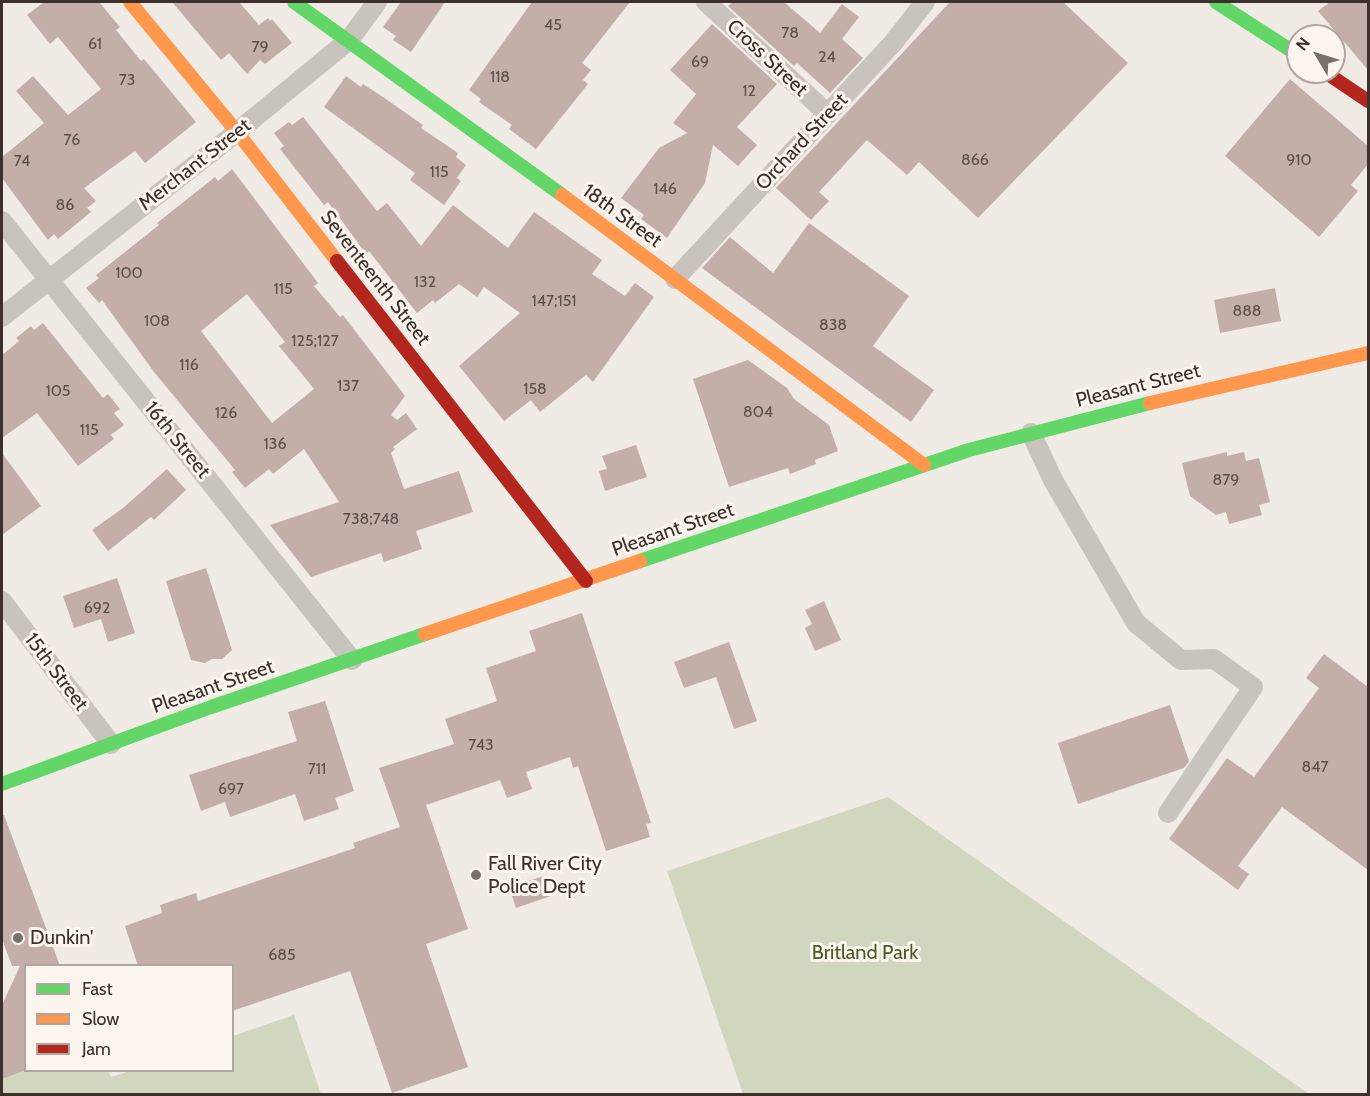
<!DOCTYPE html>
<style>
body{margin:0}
#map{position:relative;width:1370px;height:1096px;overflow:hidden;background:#f0ebe5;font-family:Cabin,sans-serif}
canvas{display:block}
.frame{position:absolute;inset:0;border:3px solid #3b302b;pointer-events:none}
.legend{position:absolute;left:24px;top:964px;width:210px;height:108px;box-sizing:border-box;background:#fbf5ee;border:2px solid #aea6a0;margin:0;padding:8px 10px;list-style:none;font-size:18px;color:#3b302b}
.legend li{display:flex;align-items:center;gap:12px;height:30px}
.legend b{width:30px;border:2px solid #aea6a0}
.north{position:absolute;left:1286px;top:24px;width:60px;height:60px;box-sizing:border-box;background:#fbf5ee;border:2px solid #aea6a0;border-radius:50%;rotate:308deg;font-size:16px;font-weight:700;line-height:24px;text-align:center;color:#3b302b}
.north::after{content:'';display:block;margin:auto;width:21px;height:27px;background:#7a716c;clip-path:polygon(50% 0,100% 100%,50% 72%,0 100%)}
</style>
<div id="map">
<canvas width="1370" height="1096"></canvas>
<div class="frame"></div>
<ul class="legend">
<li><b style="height:8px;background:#63d668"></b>Fast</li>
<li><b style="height:8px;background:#ff974d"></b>Slow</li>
<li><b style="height:8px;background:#b3261e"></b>Jam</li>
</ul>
<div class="north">N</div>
</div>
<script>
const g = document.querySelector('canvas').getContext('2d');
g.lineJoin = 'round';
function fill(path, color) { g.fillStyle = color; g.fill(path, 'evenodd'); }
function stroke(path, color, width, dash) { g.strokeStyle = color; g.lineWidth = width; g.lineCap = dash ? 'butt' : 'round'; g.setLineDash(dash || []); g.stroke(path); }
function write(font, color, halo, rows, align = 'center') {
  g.font = font + ' Cabin,sans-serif'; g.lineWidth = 6; g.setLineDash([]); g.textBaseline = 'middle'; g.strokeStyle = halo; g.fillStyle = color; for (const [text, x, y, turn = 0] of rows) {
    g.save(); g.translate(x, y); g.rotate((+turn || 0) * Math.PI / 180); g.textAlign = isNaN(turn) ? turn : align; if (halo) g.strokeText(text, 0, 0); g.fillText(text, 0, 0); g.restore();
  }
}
fill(new Path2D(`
 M888,797L1309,1094H743L667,871Z
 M294,1015L321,1094H2V1078L25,1069L108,1071L111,1077L131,1071L232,1070L233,1036Z`), '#d1d6bf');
fill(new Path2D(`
 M44,2H99L120,27L116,30L141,61L144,59L196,122L145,163L135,151L84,188L96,201L87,208L91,212L58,239L54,234L48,240L2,178V157L44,123L16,91L33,76L68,115L101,89L58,37L50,44L27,15Z
 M172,2H239L259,25L268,18L270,21L272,19L292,43L265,64L260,60L247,74L229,53L221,60Z
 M401,2H445L411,52L393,40L396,36L383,27Z
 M532,2H630L582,63L591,70L583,80L588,84L536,149L509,129L512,125L479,102L481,99L469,90Z
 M733,2H784L820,33L842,4L859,17L842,39L863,58L830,93L797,63L794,66L728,6Z
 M950,2H1063L1128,63L978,218L919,162L907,175L867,140L819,192L829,201L811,220L776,188Z
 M1330,2H1368V70L1318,11Z
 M712,24L777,84L737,127L757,145L738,166L713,145L705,183L667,238L641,219L644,215L621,198L659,148L687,133L673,123L696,94L670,70Z
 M346,76L361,87L363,84L383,97L423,125L421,128L458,153L456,157L466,165L457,178L461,181L444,205L410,180L415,173L324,107Z
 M1290,79L1368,146V164L1351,185L1358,191L1319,237L1225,156Z
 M303,117L377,211L387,203L421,246L453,205L508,248L534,212L602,260L592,274L625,296L635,283L654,297L593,382L586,375L540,412L531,400L504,421L459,366L520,313L484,287L477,297L459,284L435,303L433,300L417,313L369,251L366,254L328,202L324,205L280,149L284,146L274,133L289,122L292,125Z
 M232,169L318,283L314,286L340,317L343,315L405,396L391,415L397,420L406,413L417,429L393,447L395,449L391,453L404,489L459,471L473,512L416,531L422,549L384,562L381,553L311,577L270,525L339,502L304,449L273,474L269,469L245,488L232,472L235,470L154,372L102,300L99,303L86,288L99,278L96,275L159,225L157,223L215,177L218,181ZM247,294L285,342L279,346L314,389L272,423L201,331Z
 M809,223L909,296L873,346L934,390L911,422L702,268L730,237L773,273Z
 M1275,288L1281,321L1220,333L1214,300Z
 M43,323L103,398L108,394L120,409L114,413L124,425L111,435L114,439L78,466L37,413L2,438V355L19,341L16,338L31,326L34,330Z
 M748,360L787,388L794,399L829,425L838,451L815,460L816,464L790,474L788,468L729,487L693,379Z
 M636,445L647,477L605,491L599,471L607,469L602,456Z
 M1227,452V456L1244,452L1246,461L1259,458L1270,502L1259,505L1262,515L1229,524L1226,512L1216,515L1190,496L1182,463Z
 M2,453L41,506L2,535Z
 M167,469L186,490L154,520L151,517L108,551L92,530L123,508Z
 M206,568L232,650L222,659H212L205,663L191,660L166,581Z
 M117,578L135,633L108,642L101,619L74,628L63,596Z
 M824,601L841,640L815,651L805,628L812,624L805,610Z
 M582,613L651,823L646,824L650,837L606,851L578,766L573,768L570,757L526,772L532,789L507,798L500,780L426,805L468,929L426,944L468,1067L392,1093L350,971L232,1011V966H138L125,926L162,913L160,905L196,893L198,901L355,848L353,843L400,827L379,768L454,744L445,719L497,701L486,668L536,651L529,631Z
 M729,642L757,721L734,729L716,677L684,688L674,662Z
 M1324,654L1368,687V870L1282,807L1238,866L1249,874L1238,890L1169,839L1227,758L1254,777L1319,688L1306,678Z
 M325,701L354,791L335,798L339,809L304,821L295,794L230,817L225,802L201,811L189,775L297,741L288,712Z
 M1170,705L1189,761L1184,768L1078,804L1058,743Z
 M2,815H4L60,966H26V1070L2,1079V1005L20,966H12L2,939Z
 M544,876L551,896L516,908L509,887Z`), '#c3afa7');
stroke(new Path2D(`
 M706,2L828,114
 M2,221L352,660
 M675,279L893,43L925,2
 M2,317L237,132L349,40L377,2
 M1031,433L1053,480L1136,623L1181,660L1214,659L1253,687L1168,813
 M2,601L111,744`), '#c9c3be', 20);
stroke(new Path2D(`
 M294,2L562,195
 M1216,2L1298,55
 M640,561L969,450L1150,403
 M2,784L211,707L425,634`), '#63d668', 14);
stroke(new Path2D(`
 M130,2L237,132L337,261
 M562,195L924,465
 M1150,403L1368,353
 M425,634L640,561`), '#ff974d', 14);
stroke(new Path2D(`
 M1325,72L1368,101
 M337,261L586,581`), '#b3261e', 14);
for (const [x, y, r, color] of [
 [476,875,6,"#7a716c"],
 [18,938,6,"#7a716c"]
]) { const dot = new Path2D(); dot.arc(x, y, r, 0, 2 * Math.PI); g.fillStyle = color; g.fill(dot); stroke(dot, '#fbf5ee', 2); }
write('16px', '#5d504a', null, [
 ["45",553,25],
 ["78",790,33],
 ["61",95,44],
 ["79",260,47],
 ["24",827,57],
 ["69",700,62],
 ["118",500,77],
 ["73",127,80],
 ["12",749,91],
 ["76",72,140],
 ["866",975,160],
 ["910",1299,160],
 ["74",22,161],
 ["115",439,172],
 ["146",665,189],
 ["86",65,205],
 ["100",129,273],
 ["132",425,282],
 ["115",283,289],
 ["147;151",554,301],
 ["888",1247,311],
 ["108",157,321],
 ["838",833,325],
 ["125;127",315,341],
 ["116",189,365],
 ["137",348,386],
 ["158",535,389],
 ["105",58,391],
 ["804",758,412],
 ["126",226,413],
 ["115",89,430],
 ["136",275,444],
 ["879",1226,480],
 ["738;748",371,519],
 ["692",97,608],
 ["743",481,745],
 ["847",1315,767],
 ["711",317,769],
 ["697",231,789],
 ["685",282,955]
]);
write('20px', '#3b302b', '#fbf5ee', [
 ["Cross Street",767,58,43],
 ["Orchard Street",802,142,-47],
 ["Merchant Street",195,165,-38],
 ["18th Street",622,216,36],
 ["Seventeenth Street",375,278,52],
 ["Pleasant Street",1138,386,-14],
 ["16th Street",177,440,51],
 ["Pleasant Street",673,530,-19],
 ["15th Street",56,672,53],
 ["Pleasant Street",213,687,-19]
]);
write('20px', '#3b302b', '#fbf5ee', [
 ["Fall River City",488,864],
 ["Police Dept",488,887],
 ["Dunkin'",30,938]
], 'left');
write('20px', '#4a5a2e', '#fbf5ee', [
 ["Britland Park",865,953]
]);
</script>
